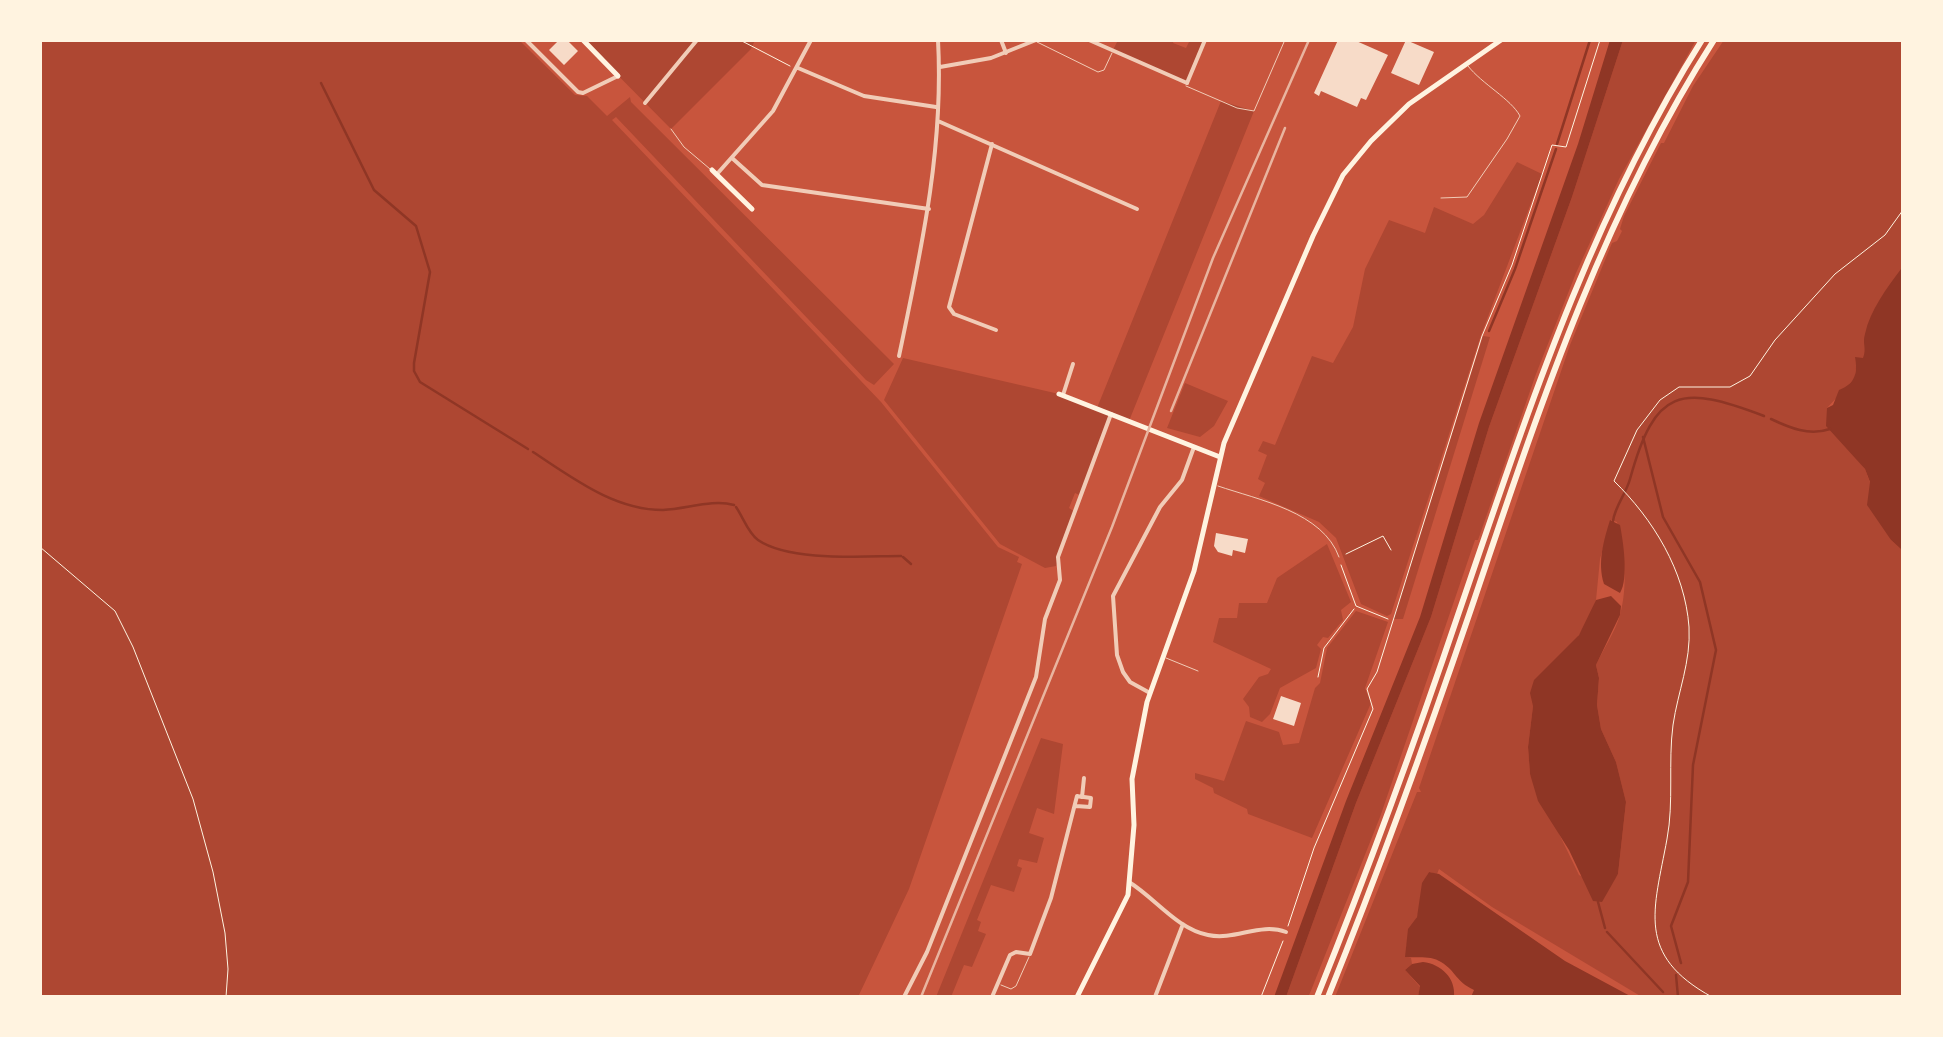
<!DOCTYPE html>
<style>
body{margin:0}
#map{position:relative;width:1943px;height:1037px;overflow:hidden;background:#c8553d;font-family:"PT Sans",sans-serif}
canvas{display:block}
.frame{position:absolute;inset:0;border:42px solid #fff3e0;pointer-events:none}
</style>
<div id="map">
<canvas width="1943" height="1037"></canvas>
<div class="frame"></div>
</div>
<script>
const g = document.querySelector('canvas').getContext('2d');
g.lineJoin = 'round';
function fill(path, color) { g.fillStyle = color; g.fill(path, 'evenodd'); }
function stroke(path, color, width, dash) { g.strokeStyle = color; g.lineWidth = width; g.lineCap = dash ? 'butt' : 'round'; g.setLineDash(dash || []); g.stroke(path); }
fill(new Path2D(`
 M40,40H519L575,95L587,96L607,116L630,97L631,102L894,364L874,385L866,380L616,117L612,120L881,402L998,547L1019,557L1017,562L1022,564L909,889L858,997H40Z
 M583,40H755L751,49L671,129Z
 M1118,40H1174L1173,43L1186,48L1190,40H1205L1187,83L1113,50Z
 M1623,40H1696L1619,179L1576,273L1536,374L1478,540H1475L1380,817L1310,993L1308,997H1286L1356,803L1431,617L1489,427L1572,197Z
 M1724,40H1903V269L1864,358H1857L1855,378L1827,408L1834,432L1865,469L1891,540L1903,551V997H1642L1492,907L1439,869L1437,874L1429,872C1419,887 1424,903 1416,919C1409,933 1406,940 1406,957L1411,958L1412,964L1405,970L1420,987L1418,997H1335L1417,792H1421L1419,788L1570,345L1612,243L1617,241L1622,231L1620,229L1624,216L1661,143H1664L1693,86ZM1611,520L1617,522C1625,551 1628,586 1620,615C1615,632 1603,650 1596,665L1599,678L1597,705L1601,729L1616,762L1626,802L1618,874L1607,889L1579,875L1530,774L1528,747L1533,706L1586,624L1596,600L1600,559Z
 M1221,101L1254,111L1129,421L1112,414L1082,496L1075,493L1069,508L1075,512L1056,566L1045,568L1000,544L884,400L903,358L1059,394L1097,408Z
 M1517,162L1542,174L1481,335L1391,614L1387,616L1361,604L1336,538L1319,522L1259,496L1265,483L1258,479L1267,455L1258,451L1263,441L1275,445L1312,356L1333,363L1353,327L1365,269L1389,220L1425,233L1434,207L1473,224L1484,215Z
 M1483,336L1490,337L1403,619H1393Z
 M1185,383L1228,401L1214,426L1200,437L1167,428Z
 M1327,544L1351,602L1341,610L1343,620L1328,638L1323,637L1317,645L1321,649L1316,668L1280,688L1270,714L1262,722L1250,717L1249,707L1243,699L1259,677L1268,674L1271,669L1213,642L1219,618H1237L1239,603H1267L1277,578Z
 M1356,611L1388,622L1365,688L1371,703L1312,838L1248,814L1247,809L1214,793L1213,788L1195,779V773L1224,781L1246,721L1279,732L1283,745L1299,743L1315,688L1320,683L1327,648Z
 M1041,738L1063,744L1054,814L1037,808L1029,833L1044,838L1037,863L1019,859L1017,866L1022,868L1014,892L991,885L977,920L981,922L978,931L986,934L972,967L964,965L951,997H936Z`), '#ae4732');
fill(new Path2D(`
 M1610,40H1623L1572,197L1489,427L1431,617L1356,803L1286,997H1274L1346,801L1420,617L1479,423L1578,144Z
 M1901,269H1903V551L1891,540L1867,505L1870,482L1865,469L1826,426L1827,408L1833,405L1839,390C1855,384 1858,373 1855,357L1863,358C1867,348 1862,344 1865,334C1870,310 1887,288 1901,269Z
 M1610,520L1620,525C1623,540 1629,579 1620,593L1604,584C1597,562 1604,540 1610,520Z
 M1611,596L1621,606L1620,615L1596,665L1599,678L1597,705L1601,729L1616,762L1626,802L1618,874L1602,902L1593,901L1569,850L1538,801L1530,774L1528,747L1533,706L1530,693L1534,680L1579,635L1596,600Z
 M1429,872L1439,874L1565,961L1632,997H1471L1474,990C1455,981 1457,972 1441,962C1431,955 1417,958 1405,957L1408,929L1417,917L1422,883Z
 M1423,962C1441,964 1456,978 1454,997H1418L1420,986L1405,970L1412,964Z`), '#8f3625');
stroke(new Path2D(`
 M321,83L374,190L416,226L430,272L414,363V371L420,382L528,449
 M1557,144L1590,40
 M1489,331L1515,269L1556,149
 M1771,419C1790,428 1809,436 1830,429
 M1643,437L1663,517L1700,582L1716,650L1693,765L1688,882L1671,926L1681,963
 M533,452C573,478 614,510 663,510C687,509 712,499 734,505
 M736,507C743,517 748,533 758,540C790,562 865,556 901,556
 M1613,521C1615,506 1626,494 1630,479C1655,388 1680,384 1764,416
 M903,557L911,564
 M1598,902L1605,928
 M1607,932L1663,992
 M1676,975L1678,997`), '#8f3625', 2.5);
fill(new Path2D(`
 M559,40H567L578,51L564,65L549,50Z
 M1338,40H1354L1388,55L1366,100L1361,98L1357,107L1321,91L1319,96L1314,93Z
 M1406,40L1434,52L1419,85L1391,73Z
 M1216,533L1248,539L1245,553L1233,550L1232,556L1218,552L1214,546Z
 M1281,696L1301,703L1294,726L1273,719Z`), '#f7dbc8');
stroke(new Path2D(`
 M740,40L790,66
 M40,547L115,611L133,647L193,799L213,872L225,933L228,969L226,997
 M1346,554L1383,536L1391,550
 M1341,565L1356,606L1388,619
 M1318,677L1324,648L1354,609
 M1288,926L1314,848L1373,709L1367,689L1377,672L1482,336L1512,265L1552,145L1566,147L1600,40
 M1261,997L1283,941
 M1712,997C1635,955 1654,910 1667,839C1674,802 1668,762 1673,725C1678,691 1691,662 1689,627C1685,571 1653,519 1614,481L1637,430L1660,400L1679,387H1730L1750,376L1775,340L1835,274L1885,235L1903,210`), '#fff3e0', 1);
stroke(new Path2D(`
 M1037,42L1098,72L1104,70L1112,53
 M1186,86L1237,108L1254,111L1284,42L1281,40
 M671,129L684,147L710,169
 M1441,198L1467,197L1507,139L1520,116C1511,99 1482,84 1468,66
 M1218,486C1259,500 1323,512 1339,557
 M1166,658L1198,671
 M1001,985L1011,989L1016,986L1029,957`), '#f1ccb7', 1);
stroke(new Path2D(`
 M526,40L578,92L583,93L616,77
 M1001,40L1006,53
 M1089,40L1187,83
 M940,67L991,58L1036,40
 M798,68L864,96L936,107
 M645,103L697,40
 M938,121L1137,209
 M992,144L949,307L954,314L996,330
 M732,158L762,185L929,209
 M717,174L773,111L811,40
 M899,356C921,251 944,148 938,40
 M1150,693L1130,682L1123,672L1117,655L1113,596L1160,507L1182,480L1194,447
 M1076,806L1090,807L1091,798L1084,797
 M1129,882C1155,898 1177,929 1208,935C1235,941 1260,922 1286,932
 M904,997L927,952L1036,677L1045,619L1060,580L1058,557L1111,414
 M992,997L1010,955L1016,952L1030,954L1051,898L1077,796L1082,797L1084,778
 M1155,997L1183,924`), '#f1ccb7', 4);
stroke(new Path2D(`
 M1187,83L1205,40
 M1063,395L1073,364`), '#f1ccb7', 4);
stroke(new Path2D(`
 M583,40L618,76
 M712,170L752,209
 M1059,394L1220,457
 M1077,997L1128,895L1134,825L1132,779L1147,702L1194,571L1224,443L1313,236L1343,175L1371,141L1409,104L1501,40`), '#fff3e0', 5);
stroke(new Path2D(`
 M1317,997C1368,870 1415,742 1459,612C1527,414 1590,218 1702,40
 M1328,997C1379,870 1426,741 1470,612C1537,414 1601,217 1714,40`), '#fff3e0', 6);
stroke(new Path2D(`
 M1171,411L1285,128
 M921,997L1112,527L1213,258L1309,40`), '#e9b49f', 2.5);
</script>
